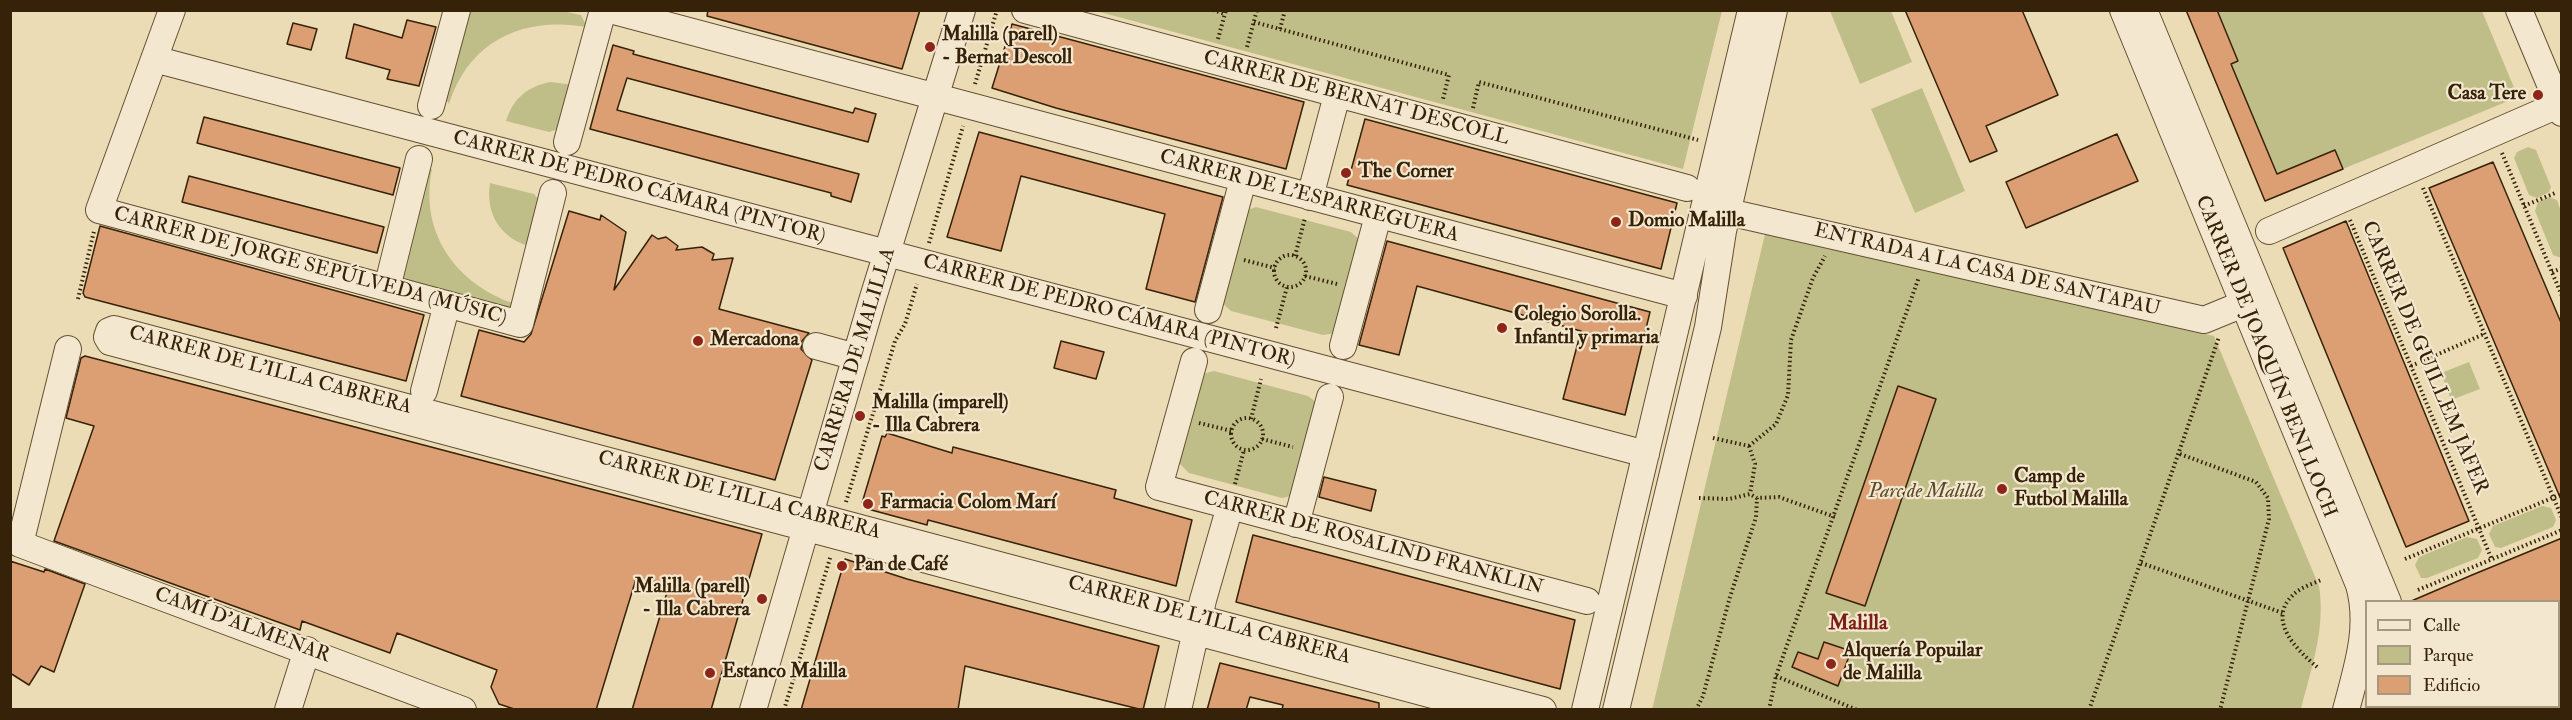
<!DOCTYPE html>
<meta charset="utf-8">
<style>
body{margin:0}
#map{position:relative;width:2572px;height:720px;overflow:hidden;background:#ecdcb5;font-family:"IM FELL Double Pica",serif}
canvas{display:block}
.frame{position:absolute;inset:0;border:12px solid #362208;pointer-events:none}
.legend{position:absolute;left:2365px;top:600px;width:195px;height:108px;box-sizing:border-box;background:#f3e8cf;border:2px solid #a7997f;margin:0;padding:8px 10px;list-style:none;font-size:18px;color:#362208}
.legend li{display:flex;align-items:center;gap:12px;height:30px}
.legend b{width:30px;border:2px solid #a7997f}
</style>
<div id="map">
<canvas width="2572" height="720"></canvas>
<div class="frame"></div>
<ul class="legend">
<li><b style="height:8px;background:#f3e8cf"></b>Calle</li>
<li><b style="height:16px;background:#c0be88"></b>Parque</li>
<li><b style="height:16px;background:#dc9e73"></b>Edificio</li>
</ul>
</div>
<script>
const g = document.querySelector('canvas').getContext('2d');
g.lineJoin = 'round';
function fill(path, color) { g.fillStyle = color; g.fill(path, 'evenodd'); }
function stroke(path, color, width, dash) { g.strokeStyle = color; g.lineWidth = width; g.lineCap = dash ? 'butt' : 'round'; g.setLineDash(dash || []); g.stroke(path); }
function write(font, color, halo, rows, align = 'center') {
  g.font = font + ' "IM FELL Double Pica",serif'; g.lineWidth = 4.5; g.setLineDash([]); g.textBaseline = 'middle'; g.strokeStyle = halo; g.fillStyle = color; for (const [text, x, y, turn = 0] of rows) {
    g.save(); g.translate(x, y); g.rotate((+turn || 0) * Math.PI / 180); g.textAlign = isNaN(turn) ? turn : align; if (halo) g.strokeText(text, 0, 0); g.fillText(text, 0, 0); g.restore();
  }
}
fill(new Path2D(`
 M466,11H562L581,15L587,27C524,16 469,40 449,104L445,98Z
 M1096,11H1722L1683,169Z
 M1830,11H1891L1912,62L1860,84Z
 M2186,11H2482L2518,97L2265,201Z
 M551,82L574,85L561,128L549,132L506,121C513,98 528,86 551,82Z
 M1922,88L1965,191L1915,213L1871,109Z
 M2528,147L2536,150L2551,187L2549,192L2537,198L2529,195L2514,158L2517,152Z
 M432,169C419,233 456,284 515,304L509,309L402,282L399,267L425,172Z
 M490,183L534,194L542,203L533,247C501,240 485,214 490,183Z
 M2549,197L2557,200L2561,212V258L2553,255L2535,211L2538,202Z
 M1256,207L1351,232L1360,240L1336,333L1323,335L1231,311L1222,303L1245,211Z
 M1765,234L2214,336L2319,586C2326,628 2311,669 2301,709L1652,710Z
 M2469,362L2480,389L2451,400L2441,373Z
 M1214,371L1308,396L1316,402L1292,496L1282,498L1189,473L1178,462L1203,374Z
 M2542,506L2551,508L2556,520L2553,527L2501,548L2495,547L2489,534L2493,526Z
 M2467,537L2477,539L2482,550L2478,558L2427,578H2421L2415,565L2419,557Z`), '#c0be88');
const building = new Path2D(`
 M708,10H920L902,69L707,16Z
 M1905,10H2022L2058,95L1986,126L1997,151L1970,162Z
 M2186,10H2217L2238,61L2231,64L2277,174L2335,150L2343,169L2265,201Z
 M407,20L436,27L419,86L387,79L390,70L346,58L354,24L402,38Z
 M293,23L317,29L311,50L287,44Z
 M1012,24L1304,102L1286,169L1056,108L992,88Z
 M613,45L634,51L633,54L853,113L855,108L876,114L868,142L627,78L617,110L859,174L851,202L831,196V193L590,129Z
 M204,117L400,168L393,195L197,143Z
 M1365,119L1677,203L1661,269L1347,185Z
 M979,132L1223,197L1195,302L1146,289L1165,214L1021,176L1001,251L947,237Z
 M2117,134L2138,181L2026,228L2006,182Z
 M2493,162L2562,325V502L2429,188Z
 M189,176L384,227L377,253L182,202Z
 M569,211L600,220L601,215L626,232L614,290L652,235L658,239L666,237L678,246L676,250L702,247L714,254L712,260L733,258L719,309L809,333L802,341L801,349L812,360L775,480L461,396L479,330L524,342L531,334Z
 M2346,221L2469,521L2406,547L2283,248Z
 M100,226L424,315L406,381L85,297L83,293Z
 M1387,241L1650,312L1625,415L1563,399L1581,331L1417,286L1399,355L1359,345Z
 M1061,341L1104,352L1096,379L1054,368Z
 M85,356L762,534L711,710H632L668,589L636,579L596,710H517L499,704L491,687L497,670L397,633L390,653L302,621L300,630L54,541L94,426L66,418L81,358Z
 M1898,386L1936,399L1865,606L1826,593Z
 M887,433L952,453L953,447L1116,490L1114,498L1192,520L1176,586L928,520L927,525L864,508L865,504L862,503L882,436L885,437Z
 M1324,477L1376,490L1371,511L1319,497Z
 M1253,535L1575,620L1560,689L1236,602Z
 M2562,538V602H2409L2472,575Z
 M845,559L907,579L1159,646L1143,710L965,666L958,710H801Z
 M10,561L44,572L45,569L85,584L54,672L41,666L29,685L10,673Z
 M1824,642L1851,651L1838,686L1792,667L1798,652L1818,659Z
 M1220,663L1379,703V710H1282L1283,705L1250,697L1246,710H1207Z`);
fill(building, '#dc9e73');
stroke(building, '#362208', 1.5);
const minor = new Path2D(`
 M172,10L99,210L520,324L553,193
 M610,10L1684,296
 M1025,10L1687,188
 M2123,10L2359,585C2371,628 2357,667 2346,710
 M2144,10L2388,602
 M2519,10L2562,113
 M154,59L1646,454
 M431,106L457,10
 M567,142L603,10
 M1310,197L1337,95
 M1728,212L2204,320L2243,304
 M2269,231L2558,105
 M387,288L419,159
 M1208,310L1243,180
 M816,346L856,357
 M1343,346L1378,216
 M68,349L20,544L463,710
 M1194,361L1159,487L1587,601
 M424,391L447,304
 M1296,524L1330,397
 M2558,651L2562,650
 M2445,706L2447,710
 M288,710L307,650
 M753,710L872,301L962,10
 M1178,710L1203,600L1230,506
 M1489,710L110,342L107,337L109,331L114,329L1543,710
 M1585,710L1751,10
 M1616,710L1708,327L1723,231L1774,10`);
stroke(minor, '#645033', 28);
stroke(new Path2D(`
 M1213,10L1225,14
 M1254,22L1449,75L1443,99
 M1280,29L1285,10
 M1218,39L1226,10
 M1247,47L1257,10
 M975,84L997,10
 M1473,108L1479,82L1698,140
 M2502,153L2562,296
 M2423,188L2562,518
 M2524,206L2555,193
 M2350,220L2492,560
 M929,243L963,126
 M1274 271a16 16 0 1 1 32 0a16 16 0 1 1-32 0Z
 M1295,256L1305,218
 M1244,260L1275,268
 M2552,272L2562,268
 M1305,276L1337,284
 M78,299L94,231
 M1276,328L1287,287
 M2411,366L2484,334
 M1231 434a16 16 0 1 1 32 0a16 16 0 1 1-32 0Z
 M1251,419L1261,379
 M1199,423L1232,431
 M1713,438L1749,446
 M1262,439L1293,447
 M1749,446L1776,424L1788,395L1791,340L1813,278L1825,256
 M1749,446L1755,464L1750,494
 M2180,454L2256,482L2268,498L2269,519L2220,710
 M1235,484L1244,450
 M1699,498L1729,499L1750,494L1757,498L1779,497L1835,517
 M846,502L895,341L905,324L917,284
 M2405,559L2562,494
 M2141,563L2283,613
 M2418,590L2562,530
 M2317,667C2297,650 2267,621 2292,596C2299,588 2312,584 2321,580
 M1776,676L1857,710
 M784,710L831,555
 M1696,710L1703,696L1730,597L1756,517L1757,498
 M1769,710L1776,676L1919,277
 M2089,710L2219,337`), '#362208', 4, [1.5, 3]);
stroke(minor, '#f3e8cf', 26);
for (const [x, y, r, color] of [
 [930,47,6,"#8f2418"],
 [2538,95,6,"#8f2418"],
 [1346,173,6,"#8f2418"],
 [1616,222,6,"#8f2418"],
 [1502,328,6,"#8f2418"],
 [698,341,6,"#8f2418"],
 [860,416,6,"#8f2418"],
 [2002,489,6,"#8f2418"],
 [868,504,6,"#8f2418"],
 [842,566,6,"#8f2418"],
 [762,599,6,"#8f2418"],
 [1831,664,6,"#8f2418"],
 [710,673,6,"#8f2418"]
]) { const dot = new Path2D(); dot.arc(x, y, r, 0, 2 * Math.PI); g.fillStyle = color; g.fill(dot); stroke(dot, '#f3e8cf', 2); }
write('bold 20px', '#362208', '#f3e8cf', [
 ["Malilla (parell)",942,36],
 ["- Bernat Descoll",942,59],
 ["Casa Tere",2526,95,"right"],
 ["The Corner",1358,173],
 ["Domio Malilla",1628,222],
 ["Colegio Sorolla.",1514,316],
 ["Infantil y primaria",1514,339],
 ["Mercadona",710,341],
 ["Malilla (imparell)",872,404],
 ["- Illa Cabrera",872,427],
 ["Camp de",2014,478],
 ["Futbol Malilla",2014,501],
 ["Farmacia Colom Marí",880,504],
 ["Pan de Café",854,566],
 ["Malilla (parell)",750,588,"right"],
 ["- Illa Cabrera",750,611,"right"],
 ["Alquería Popuilar",1843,652],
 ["de Malilla",1843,675],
 ["Estanco Malilla",722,673]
], 'left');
write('20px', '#362208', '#f3e8cf', [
 ["CARRER DE BERNAT DESCOLL",1356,99,15],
 ["CARRER DE PEDRO CÁMARA (PINTOR)",639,188,15],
 ["CARRER DE L'ESPARREGUERA",1309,197,15],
 ["CARRER DE JORGE SEPÚLVEDA (MÚSIC)",310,267,15],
 ["ENTRADA A LA CASA DE SANTAPAU",1987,271,13],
 ["CARRER DE PEDRO CÁMARA (PINTOR)",1109,312,15],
 ["CARRER DE JOAQUÍN BENLLOCH",2265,357,68],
 ["CARRER DE GUILLEM JÀFER",2424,358,67],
 ["CARRERA DE MALILLA",856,360,-73],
 ["CARRER DE L'ILLA CABRERA",270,371,15],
 ["CARRER DE L'ILLA CABRERA",739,496,15],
 ["CARRER DE ROSALIND FRANKLIN",1373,544,15],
 ["CARRER DE L'ILLA CABRERA",1209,621,15],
 ["CAMÍ D'ALMENAR",242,626,20]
]);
write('italic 20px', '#584928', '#f3e8cf', [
 ["Parc de Malilla",1926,493]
]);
write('bold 21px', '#7a1f14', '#f3e8cf', [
 ["Malilla",1858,624]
]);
</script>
